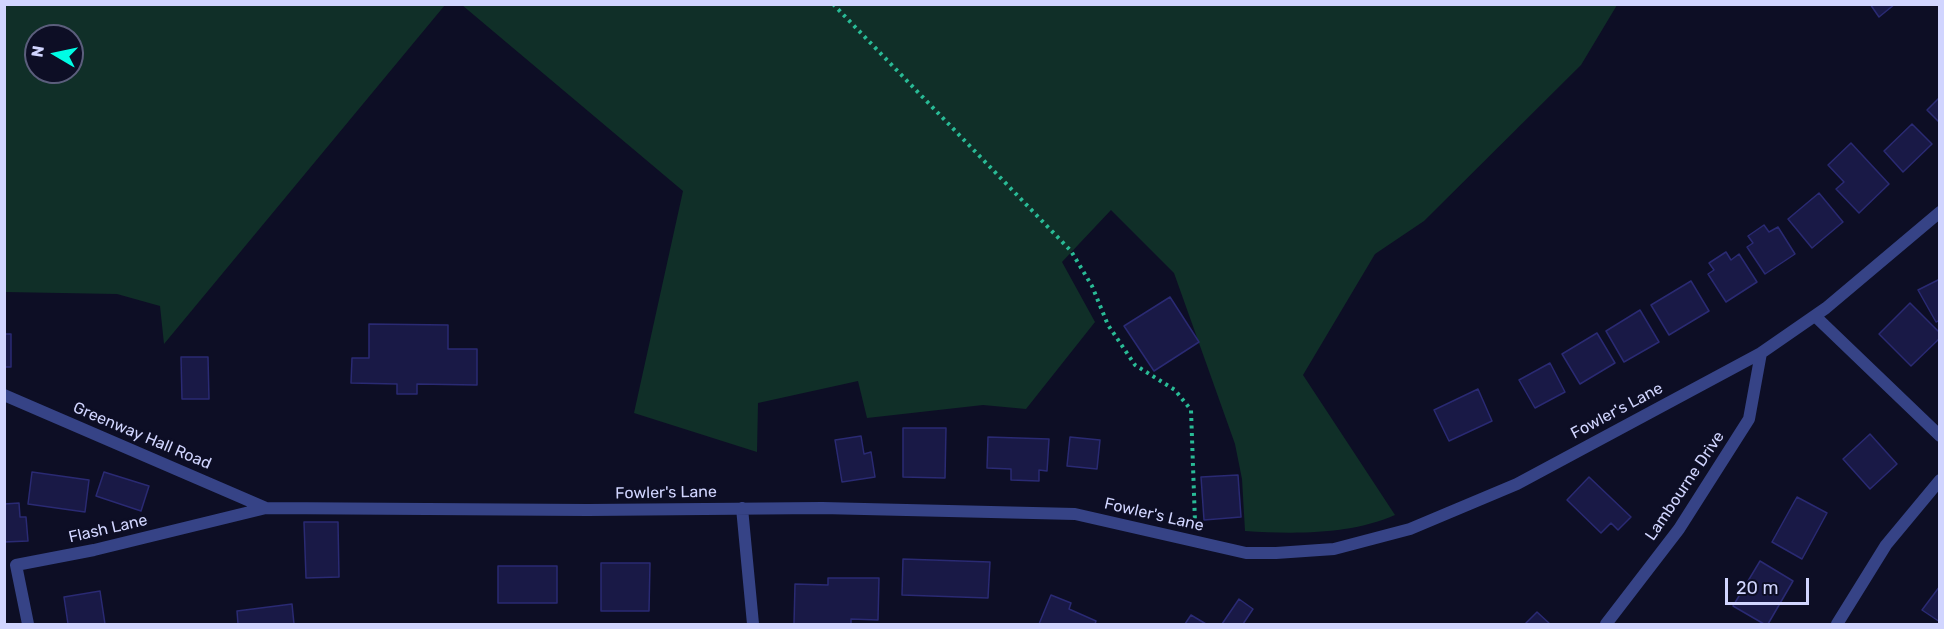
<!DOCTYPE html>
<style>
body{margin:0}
#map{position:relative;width:1944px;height:629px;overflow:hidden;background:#0d0e25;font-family:Rubik,sans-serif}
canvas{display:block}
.frame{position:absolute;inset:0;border:6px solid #d1d5ff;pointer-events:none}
.north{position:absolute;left:24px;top:24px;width:60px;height:60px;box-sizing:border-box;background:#0d0e25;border:2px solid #5b5e7c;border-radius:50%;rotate:279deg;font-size:16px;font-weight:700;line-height:24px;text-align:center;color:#d1d5ff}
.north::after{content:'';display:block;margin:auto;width:21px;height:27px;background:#00fce4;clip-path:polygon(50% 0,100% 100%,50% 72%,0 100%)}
.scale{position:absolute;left:1725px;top:578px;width:84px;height:27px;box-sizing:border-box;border:3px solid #d1d5ff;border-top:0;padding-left:8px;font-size:18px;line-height:21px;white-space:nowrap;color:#d1d5ff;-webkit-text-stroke:4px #0d0e25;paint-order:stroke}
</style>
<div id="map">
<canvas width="1944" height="629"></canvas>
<div class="frame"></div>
<div class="north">N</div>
<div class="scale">20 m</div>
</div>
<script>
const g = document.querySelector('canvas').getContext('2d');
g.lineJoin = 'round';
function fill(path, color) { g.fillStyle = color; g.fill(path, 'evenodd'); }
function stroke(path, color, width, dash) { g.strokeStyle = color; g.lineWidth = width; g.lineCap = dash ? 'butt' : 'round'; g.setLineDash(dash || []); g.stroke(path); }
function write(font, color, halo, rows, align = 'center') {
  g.font = font + ' Rubik,sans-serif'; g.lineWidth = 5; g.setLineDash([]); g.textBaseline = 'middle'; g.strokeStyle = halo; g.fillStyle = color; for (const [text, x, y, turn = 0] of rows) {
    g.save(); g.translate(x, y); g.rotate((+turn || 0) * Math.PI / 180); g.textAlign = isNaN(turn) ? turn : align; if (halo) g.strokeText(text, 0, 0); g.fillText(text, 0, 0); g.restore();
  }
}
fill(new Path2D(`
 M5,4H445V5L164,344L160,306L117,294L5,292ZM36,36H72V72H36Z
 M462,5H1617L1581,65L1424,221L1375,254L1303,375L1395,515C1350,535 1293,534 1245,531L1242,479L1235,444L1174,273L1111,210L1062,262L1095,322L1026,409L983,405L867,418L858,381L758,403L757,452L634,413L683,191Z`), '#102f28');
const building = new Path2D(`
 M1870,4H1895L1879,17Z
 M1940,97V123L1927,110Z
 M1912,124L1932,144L1903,172L1884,151Z
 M1851,143L1889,184L1859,213L1836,189L1844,182L1828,165Z
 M1819,193L1843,222L1812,248L1788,219Z
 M1764,225L1769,232L1778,227L1795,254L1765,274L1747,247L1753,243L1748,236Z
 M1726,252L1731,260L1739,254L1757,282L1726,302L1708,274L1714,270L1709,263Z
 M1940,279V320L1936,322L1918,290Z
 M1691,281L1709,311L1669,335L1651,305Z
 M1170,297L1199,342L1154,371L1124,326Z
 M1910,303L1940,333V338L1911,366L1879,334Z
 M1640,310L1659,342L1624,362L1606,331Z
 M369,324L448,325V349H477V385L417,384V394H397V384L351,383L352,358H369Z
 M1597,333L1615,363L1580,384L1562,354Z
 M4,334H11V367H4Z
 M181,357H208L209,399H182Z
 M1550,363L1565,392L1535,408L1519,380Z
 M1478,389L1492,421L1449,441L1434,410Z
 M903,428H946L945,478L903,477Z
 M1870,434L1897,464L1870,489L1843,459Z
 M861,436L864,454L871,452L875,477L842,482L835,440Z
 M988,437L1049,439L1047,471L1039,470V481L1011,480V469L987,468Z
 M1070,437L1100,440L1097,469L1067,466Z
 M32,472L89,480L85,512L28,504Z
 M104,472L149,486L141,511L96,496Z
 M1238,475L1241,517L1204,520L1201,477Z
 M1589,477L1631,517L1618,530L1611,523L1601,533L1567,500Z
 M1797,497L1827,513L1802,559L1772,542Z
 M19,503L20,517H26L28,541L4,542V504Z
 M304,522H338L339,577L306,578Z
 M903,559L990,562L988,598L902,595Z
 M1760,561L1793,581L1768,624H1764L1733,606Z
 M601,563H650L649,611H601Z
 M498,566H557V603H498Z
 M828,578H879L878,620L851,619V624H794L795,584L828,585Z
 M1940,586V622L1922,610Z
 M100,591L105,624H68L64,597Z
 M1051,595L1071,603L1069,609L1096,621L1095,624H1039Z
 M1239,599L1253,609L1243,624H1222Z
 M292,604L294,624H238L237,611Z
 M1537,612L1550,624H1525Z
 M1191,615L1206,624H1185Z`);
fill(building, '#191946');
stroke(building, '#2a2a73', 1.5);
stroke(new Path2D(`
 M833,4L1071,251L1092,286L1108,325L1135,365L1175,390L1191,410L1195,522`), '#29bb96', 4, [3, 4.5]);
stroke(new Path2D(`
 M1815,316L1940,436
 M4,395L266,508
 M742,508L753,624
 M28,624L16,565L94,550L266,508L588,510L822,508L1075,514L1246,553H1276L1334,549L1410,529L1517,484L1761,353L1826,308L1940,212
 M1606,624L1679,529L1749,419L1761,353
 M1837,624L1886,545L1940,480`), '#364386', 12);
write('16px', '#d1d5ff', '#0d0e25', [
 ["Fowler's Lane",1617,411,-28],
 ["Greenway Hall Road",142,436,23],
 ["Lambourne Drive",1685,486,-56],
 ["Fowler's Lane",666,493,-1],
 ["Fowler's Lane",1154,515,13],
 ["Flash Lane",108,529,-13]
]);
</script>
